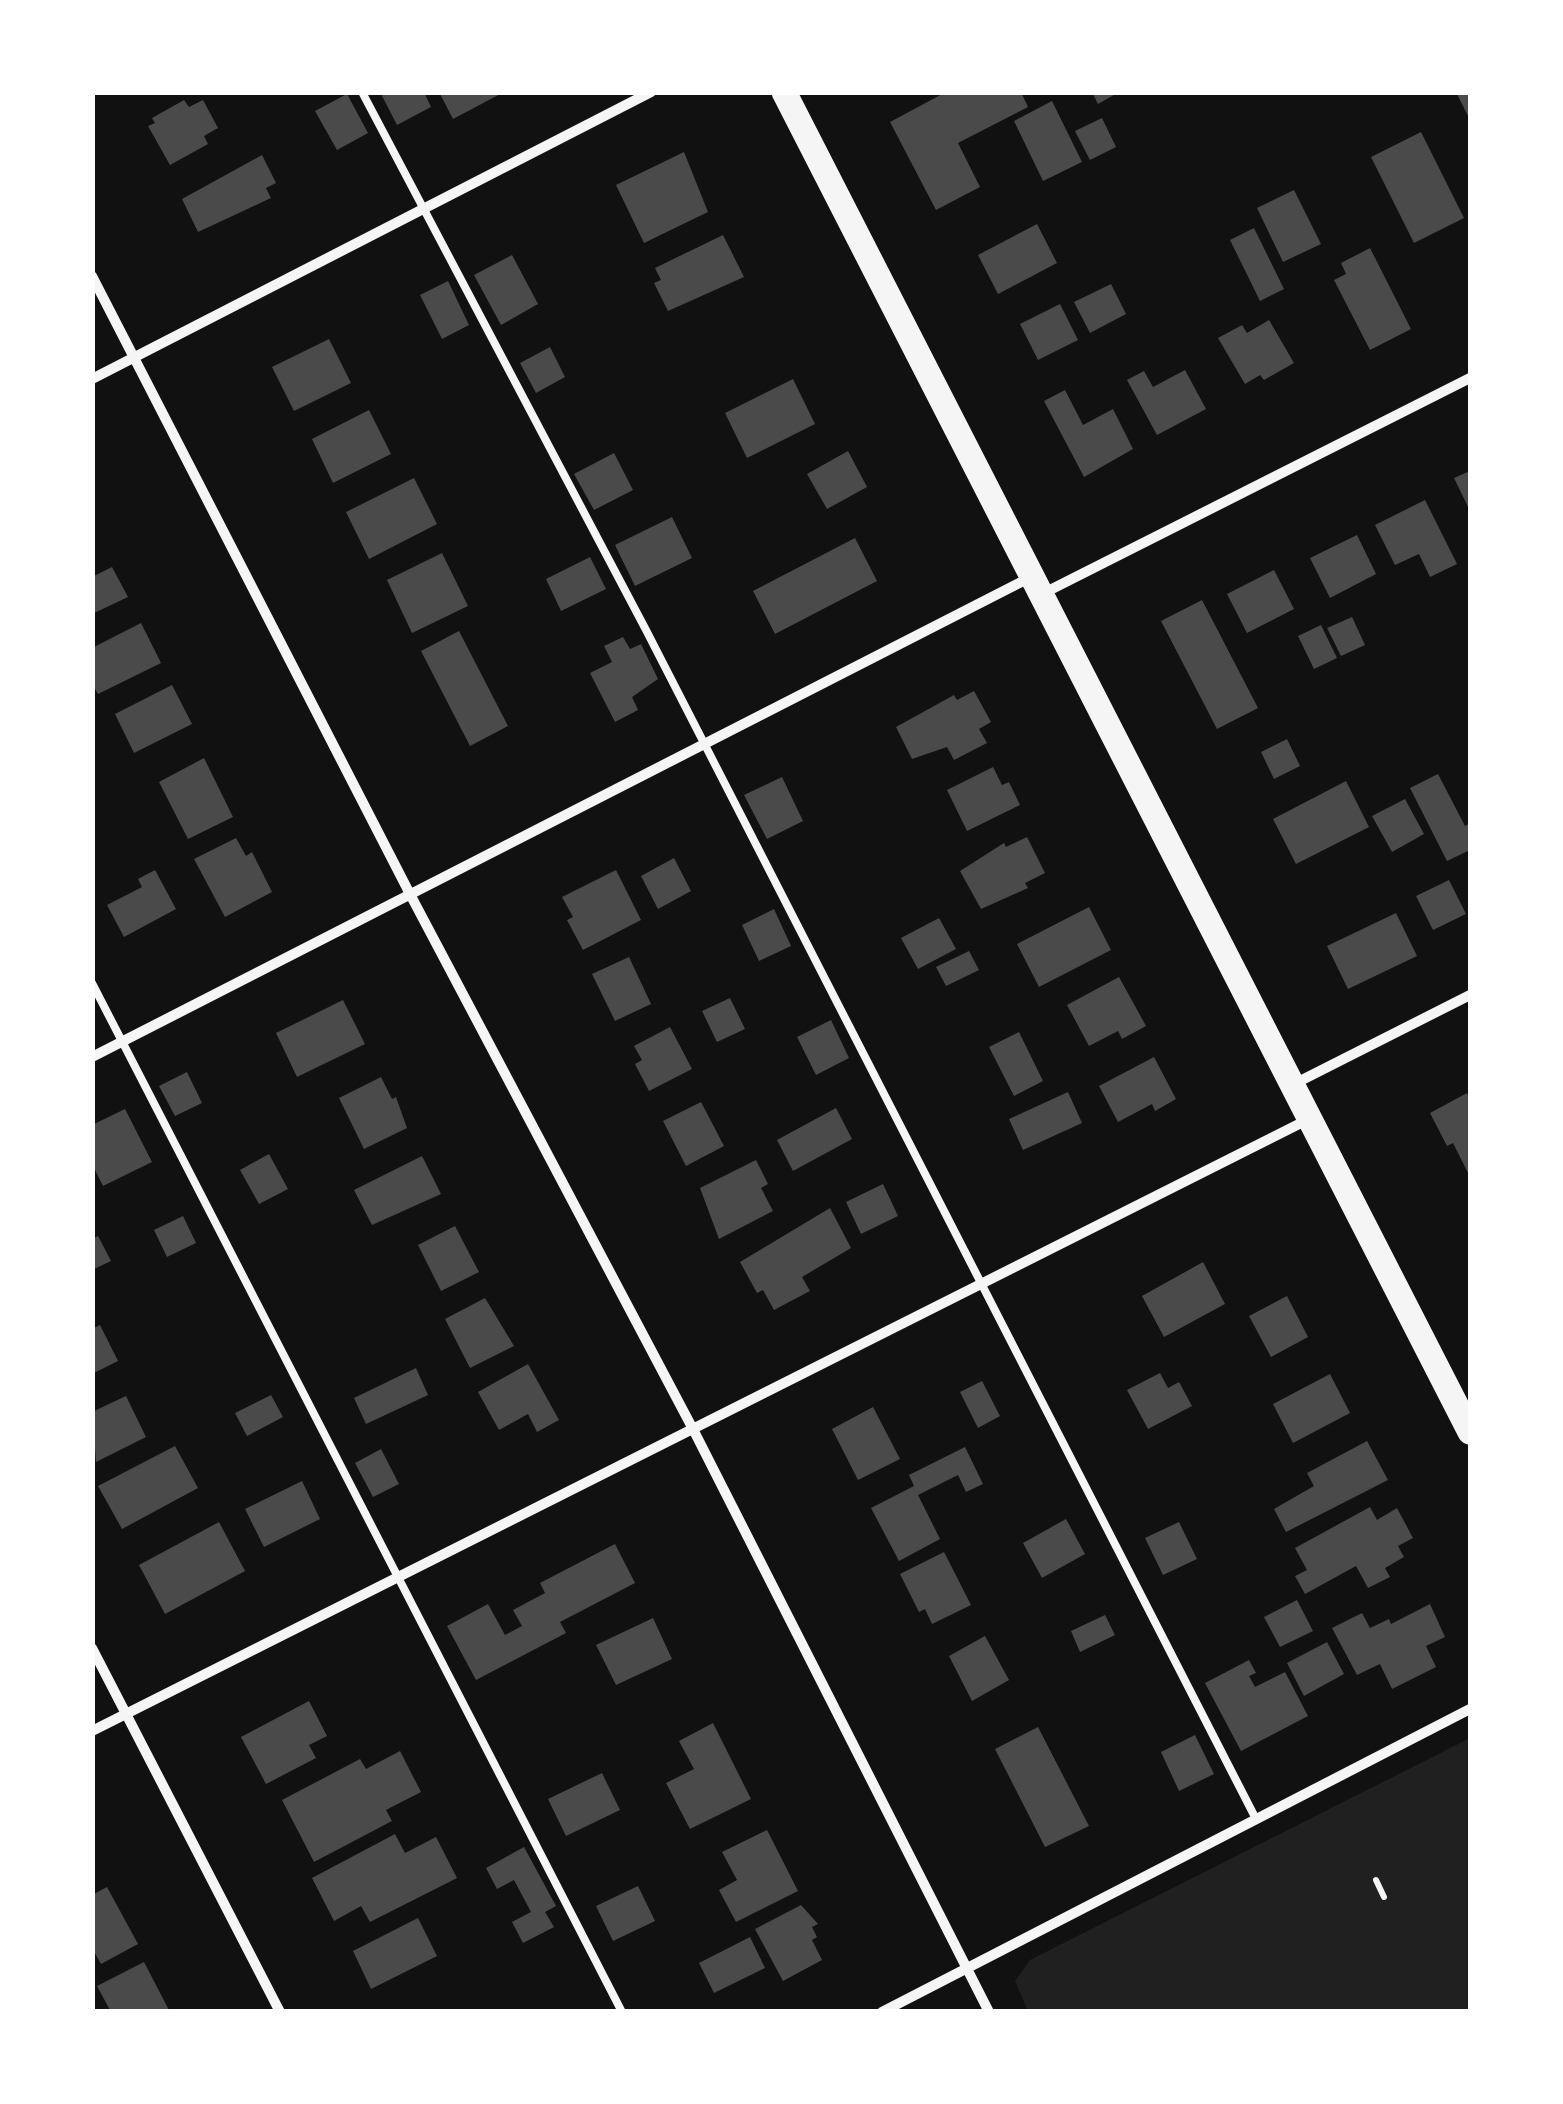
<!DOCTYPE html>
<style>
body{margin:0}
#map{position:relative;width:1563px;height:2104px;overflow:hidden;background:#111;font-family:Figtree,sans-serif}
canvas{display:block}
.frame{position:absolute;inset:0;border:95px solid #fff;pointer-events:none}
</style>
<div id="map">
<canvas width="1563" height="2104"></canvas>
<div class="frame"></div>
</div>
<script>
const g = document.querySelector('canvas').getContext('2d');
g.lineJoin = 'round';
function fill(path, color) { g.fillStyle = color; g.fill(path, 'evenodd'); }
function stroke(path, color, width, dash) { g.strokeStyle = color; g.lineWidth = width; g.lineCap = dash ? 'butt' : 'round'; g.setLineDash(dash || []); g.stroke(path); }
fill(new Path2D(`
 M1470,1738V2011H1028L1015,1981L1030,1960Z`), '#202020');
fill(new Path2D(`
 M380,92H424L431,107L397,125Z
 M439,92H504L453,119Z
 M946,92H1021L1028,107L958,143L980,187L936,210L890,122Z
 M1092,92H1119L1098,104Z
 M1456,92H1470V120Z
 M347,94L368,133L337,150L315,111Z
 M184,100L189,107L203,100L218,128L204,136L208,144L170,165L148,126L155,123L152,118Z
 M1052,101L1082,162L1043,181L1014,121Z
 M1102,118L1116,147L1090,160L1075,131Z
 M1421,132L1464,218L1414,243L1371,157Z
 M684,152L708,212L644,243L616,185Z
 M262,155L276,183L266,188L271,198L198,232L182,199Z
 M1294,190L1321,244L1283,262L1257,208Z
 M1037,224L1057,263L998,294L978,255Z
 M1254,228L1284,289L1260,301L1230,240Z
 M723,235L744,277L668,311L654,283L661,280L655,268Z
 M1370,248L1411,329L1370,350L1334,280L1346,274L1341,263Z
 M512,255L538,304L501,325L474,275Z
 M448,281L469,325L442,339L420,295Z
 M1111,284L1126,314L1090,333L1074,302Z
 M1060,304L1078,340L1038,360L1020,324Z
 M1269,320L1294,363L1264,380L1260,375L1245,384L1218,338L1242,325L1247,333Z
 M329,339L351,383L294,411L272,367Z
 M550,347L565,377L536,393L520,363Z
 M1185,370L1206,409L1157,435L1127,380L1144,371L1153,387Z
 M793,379L815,424L747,458L725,413Z
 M1065,390L1083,425L1113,409L1133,449L1084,477L1044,401Z
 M369,410L391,454L333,483L312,439Z
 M848,451L867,487L827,509L807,474Z
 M614,453L633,490L594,510L574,474Z
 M1470,471V511L1454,478Z
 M414,478L437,524L369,559L346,512Z
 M1425,500L1457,564L1430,577L1419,554L1395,565L1375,525Z
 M672,517L692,558L635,586L615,545Z
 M1357,535L1376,574L1330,598L1310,558Z
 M855,538L877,581L775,634L753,591Z
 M442,553L468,606L412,633L387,580Z
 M590,557L606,589L561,611L546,579Z
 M112,567L128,597L92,614V577Z
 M1274,570L1294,609L1247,633L1227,594Z
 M1202,600L1258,708L1217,729L1161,621Z
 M1352,617L1365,645L1341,656L1327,628Z
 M141,623L161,663L98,694L92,684V648Z
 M1321,625L1337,658L1314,669L1298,636Z
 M459,631L508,726L470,746L421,651Z
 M623,637L630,649L641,644L658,679L632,697L638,710L615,722L590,673L612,662L604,646Z
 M172,685L192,724L134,753L115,714Z
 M974,691L991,722L979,729L987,743L954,760L947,747L912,759L896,727L954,695L957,700Z
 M1287,739L1300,766L1274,779L1261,752Z
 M204,758L233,817L188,839L159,782Z
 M993,767L1002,785L1009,782L1020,805L967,831L947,790Z
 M1438,774L1465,826L1470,823V850L1447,861L1410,788Z
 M782,777L803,821L767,839L744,795Z
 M1346,781L1369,827L1296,864L1273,819Z
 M1405,799L1424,834L1392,852L1372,816Z
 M1027,837L1045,873L1025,883L1028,888L981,909L960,871L1004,843L1006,847Z
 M236,838L246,856L252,852L272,892L225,917L194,859Z
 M674,858L691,891L658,909L641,876Z
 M155,870L176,909L124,937L107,905L142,887L138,879Z
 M616,870L641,920L583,950L567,920L573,917L562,897Z
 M1449,880L1466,914L1433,930L1416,896Z
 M1089,907L1111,950L1039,987L1017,944Z
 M774,909L791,946L759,961L742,925Z
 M1396,913L1417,956L1348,989L1327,946Z
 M939,918L956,949L918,969L901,938Z
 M969,951L979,970L946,986L936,967Z
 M629,957L651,1004L615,1021L592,974Z
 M1119,977L1146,1026L1122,1039L1118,1031L1089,1046L1067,1005Z
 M730,998L745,1029L717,1042L702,1011Z
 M343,1000L365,1044L297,1077L276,1033Z
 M831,1020L849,1058L816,1075L797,1037Z
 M670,1027L692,1069L649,1091L635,1064L642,1060L634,1046Z
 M1019,1032L1043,1081L1014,1096L989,1047Z
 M1154,1057L1176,1099L1155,1111L1152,1104L1118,1122L1099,1086Z
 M187,1072L202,1103L175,1116L159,1086Z
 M381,1077L392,1099L396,1097L407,1128L364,1149L339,1098Z
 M1068,1092L1082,1123L1023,1150L1009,1119Z
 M1467,1093L1470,1100V1177L1453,1143L1447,1146L1430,1113Z
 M701,1102L724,1146L686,1166L663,1121Z
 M836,1108L852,1139L793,1171L777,1140Z
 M125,1109L152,1162L103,1186L92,1164V1125Z
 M269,1154L288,1189L259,1204L240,1170Z
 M422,1156L441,1194L372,1225L354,1190Z
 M756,1160L768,1184L761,1188L773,1211L719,1239L700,1188Z
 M883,1184L898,1216L861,1234L846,1202Z
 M830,1208L851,1248L802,1277L810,1291L774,1310L763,1290L757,1293L740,1262Z
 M183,1216L196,1243L167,1257L154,1230Z
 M455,1226L479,1272L441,1291L418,1245Z
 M98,1236L111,1261L92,1270V1239Z
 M1203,1262L1225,1304L1164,1337L1142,1296Z
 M1287,1296L1308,1337L1271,1357L1249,1316Z
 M485,1298L514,1346L470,1368L445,1319Z
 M100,1325L118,1361L92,1374V1329Z
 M528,1364L559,1420L537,1432L528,1414L499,1430L478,1392Z
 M416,1368L428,1395L366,1424L354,1398Z
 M1160,1373L1168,1388L1179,1382L1192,1406L1148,1429L1127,1390Z
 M1330,1374L1350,1413L1293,1443L1273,1404Z
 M982,1381L1000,1416L978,1428L960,1392Z
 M271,1395L283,1417L247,1436L235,1413Z
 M126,1396L146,1437L96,1462L92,1412Z
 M873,1407L900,1459L858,1480L832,1429Z
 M1367,1441L1388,1480L1286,1532L1274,1509L1314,1486L1307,1473Z
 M175,1446L198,1488L122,1529L98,1486Z
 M965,1447L983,1484L966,1492L958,1475L918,1495L940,1539L899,1561L871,1508L914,1486L909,1475Z
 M381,1449L399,1484L373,1497L355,1463Z
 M302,1481L320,1519L264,1547L245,1509Z
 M1370,1507L1377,1520L1397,1508L1413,1538L1398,1546L1404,1557L1385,1568L1390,1577L1368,1588L1356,1566L1305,1594L1295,1576L1307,1570L1295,1548Z
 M1066,1519L1085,1554L1042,1578L1023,1543Z
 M219,1522L245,1571L165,1614L139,1565Z
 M1179,1522L1197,1559L1163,1575L1145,1538Z
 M615,1544L635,1583L560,1622L566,1633L476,1680L447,1626L488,1604L505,1635L522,1626L513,1610L545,1593L540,1583Z
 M944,1552L971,1605L932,1624L925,1609L919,1612L900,1574Z
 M1297,1600L1313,1631L1280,1647L1264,1617Z
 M1430,1604L1445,1637L1426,1646L1436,1667L1392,1689L1380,1664L1357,1675L1332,1628L1362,1613L1370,1628L1389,1619L1391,1624Z
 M1105,1615L1115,1635L1080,1652L1071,1631Z
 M653,1618L672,1659L616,1685L596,1645Z
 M985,1636L1009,1680L972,1701L949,1656Z
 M1327,1642L1344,1674L1304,1696L1287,1663Z
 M1249,1660L1256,1673L1249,1676L1255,1687L1285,1672L1308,1716L1241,1751L1205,1683Z
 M309,1701L327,1736L309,1745L316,1758L266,1784L241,1737Z
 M713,1723L751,1799L690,1829L666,1783L694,1769L679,1741Z
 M1038,1727L1089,1826L1045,1847L995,1749Z
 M1195,1735L1214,1774L1179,1791L1161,1752Z
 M400,1751L421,1792L386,1810L392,1821L314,1862L282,1800L360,1759L366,1769Z
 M602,1773L620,1810L566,1836L548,1799Z
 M767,1830L798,1891L736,1922L719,1890L737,1880L722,1852Z
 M395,1834L405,1853L436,1837L457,1878L370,1922L361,1906L334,1921L312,1878Z
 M524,1847L556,1906L545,1912L554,1927L523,1943L512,1922L531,1912L514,1880L497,1889L486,1868Z
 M638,1886L655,1921L613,1941L596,1906Z
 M107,1887L138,1944L101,1964L92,1948V1895Z
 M801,1905L818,1924L812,1927L817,1937L812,1940L822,1960L783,1981L755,1929Z
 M418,1918L437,1956L371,1989L353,1951Z
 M750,1937L765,1968L714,1993L699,1963Z
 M144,1962L170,2012H111L97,1986Z`), '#4a4a4a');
stroke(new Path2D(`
 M1376,1880L1384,1897`), '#f5f5f5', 6);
stroke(new Path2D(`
 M362,92L646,630L1256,1819
 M92,983L622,2012`), '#f5f5f5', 8);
stroke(new Path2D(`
 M92,276L411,896L694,1431L989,2012
 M92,379L651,92
 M1042,594L1470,378
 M92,1057L1031,577
 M1294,1084L1470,995
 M92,1648L280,2012
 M92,1731L1311,1118
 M882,2012L1470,1709`), '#f5f5f5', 10);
stroke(new Path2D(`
 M784,92L1470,1432`), '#f5f5f5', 25);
</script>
